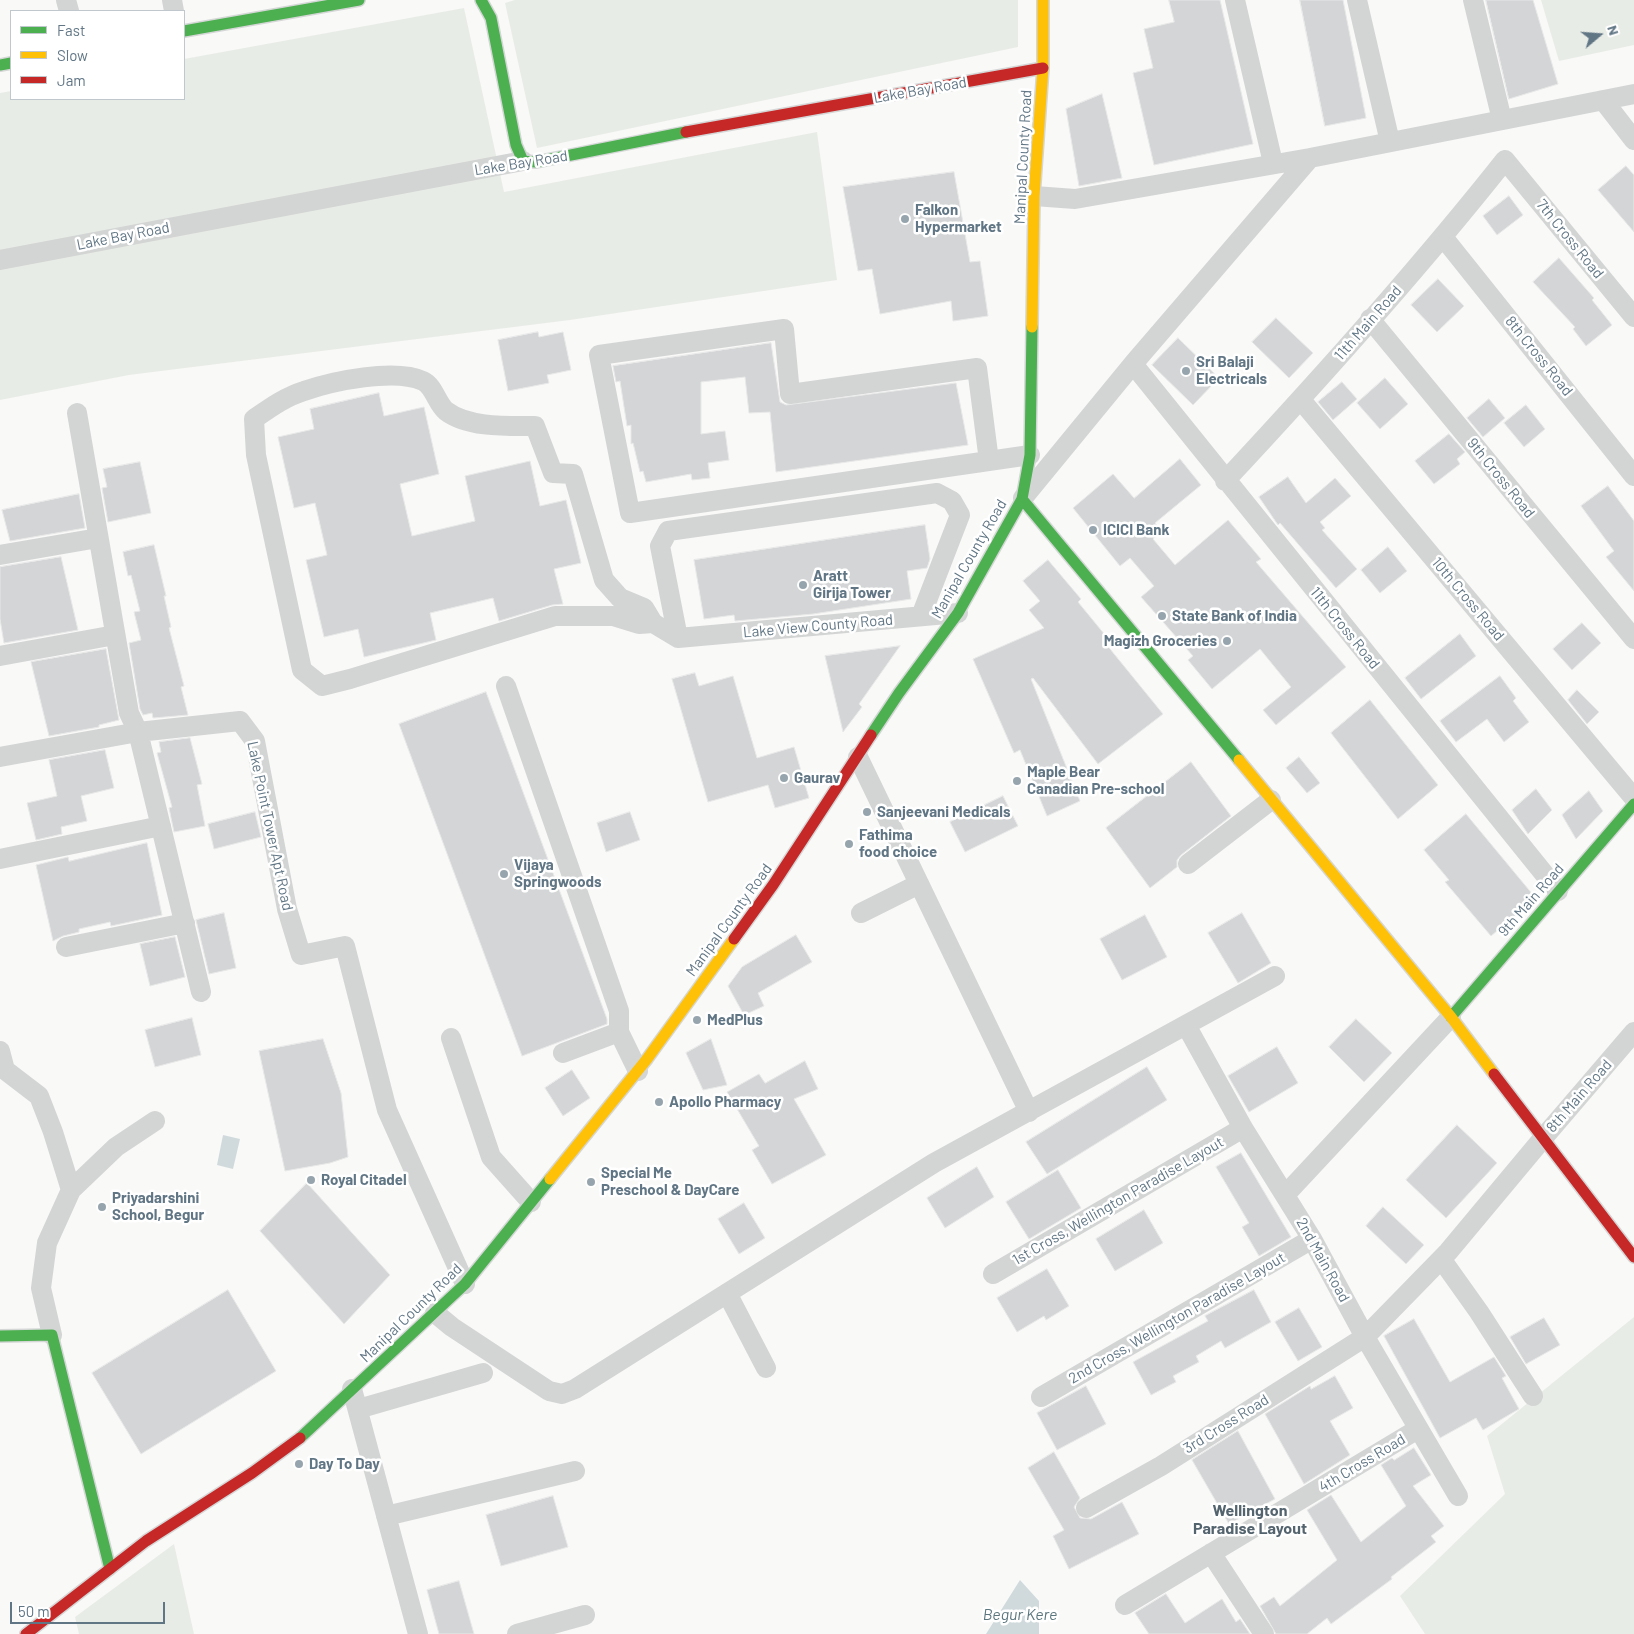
<!DOCTYPE html>
<style>
body{margin:0}
#map{position:relative;width:1634px;height:1634px;overflow:hidden;background:#f9f9f8;font-family:Barlow,sans-serif}
canvas{display:block}
.legend{position:absolute;left:10px;top:10px;width:175px;height:90px;box-sizing:border-box;background:#fff;border:1px solid #c0c8ce;margin:0;padding:6px 9px;list-style:none;font-size:15px;color:#617685}
.legend li{display:flex;align-items:center;gap:10px;height:25px}
.legend b{width:25px;border:1px solid #c0c8ce}
.north{position:absolute;left:1574px;top:10px;width:50px;height:50px;-webkit-text-stroke:4px #fff;paint-order:stroke;rotate:72deg;font-size:14px;font-weight:700;line-height:20px;text-align:center;color:#617685}
.north::after{content:'';display:block;margin:auto;width:18px;height:22px;background:#617685;clip-path:polygon(50% 0,100% 100%,50% 72%,0 100%)}
.scale{position:absolute;left:10px;top:1602px;width:155px;height:22px;box-sizing:border-box;border:2px solid #617685;border-top:0;padding-left:6px;font-size:15px;line-height:18px;white-space:nowrap;color:#617685;-webkit-text-stroke:4px #fff;paint-order:stroke}
</style>
<div id="map">
<canvas width="1634" height="1634"></canvas>
<ul class="legend">
<li><b style="height:6px;background:#4caf50"></b>Fast</li>
<li><b style="height:6px;background:#ffc107"></b>Slow</li>
<li><b style="height:6px;background:#c62828"></b>Jam</li>
</ul>
<div class="north">N</div>
<div class="scale">50 m</div>
</div>
<script>
const g = document.querySelector('canvas').getContext('2d');
g.lineJoin = 'round';
function fill(path, color) { g.fillStyle = color; g.fill(path, 'evenodd'); }
function stroke(path, color, width, dash) { g.strokeStyle = color; g.lineWidth = width; g.lineCap = dash ? 'butt' : 'round'; g.setLineDash(dash || []); g.stroke(path); }
function write(font, color, halo, rows, align = 'center') {
  g.font = font + ' Barlow,sans-serif'; g.lineWidth = 5; g.setLineDash([]); g.textBaseline = 'middle'; g.strokeStyle = halo; g.fillStyle = color; for (const [text, x, y, turn = 0] of rows) {
    g.save(); g.translate(x, y); g.rotate((+turn || 0) * Math.PI / 180); g.textAlign = isNaN(turn) ? turn : align; if (halo) g.strokeText(text, 0, 0); g.fillText(text, 0, 0); g.restore();
  }
}
fill(new Path2D(`
 M515,0H1018V47L537,148L505,3Z
 M1541,0H1634V45L1559,61Z
 M464,8L504,192L817,132L837,280L570,320L129,375L0,400V93L11,91V99H184V59Z
 M1634,1317V1634H1425L1400,1596L1505,1494L1487,1436Z
 M174,1544L194,1634H79L75,1617Z`), '#e8ece6');
fill(new Path2D(`
 M223,1135L240,1139L233,1169L217,1165Z
 M1020,1580L1039,1601V1634H986Z`), '#d0dadc');
const building = new Path2D(`
 M1169,0H1220L1253,144L1154,165L1133,73L1153,68L1144,29L1174,22Z
 M1300,0H1343L1366,118L1325,126Z
 M1486,0H1533L1558,84L1509,99Z
 M1102,94L1122,178L1079,186L1066,109Z
 M1626,166L1634,175V232L1598,190Z
 M954,172L970,262L980,261L988,316L953,321L951,301L880,314L872,269L858,271L843,187Z
 M1509,196L1523,215L1497,235L1483,216Z
 M1559,258L1594,298L1592,300L1612,325L1586,346L1573,329L1575,327L1533,282Z
 M1438,279L1464,306L1437,332L1411,305Z
 M1276,318L1313,353L1289,378L1252,342Z
 M538,332L539,337L563,332L571,370L547,375L549,383L508,391L498,340Z
 M1178,338L1219,378L1193,405L1152,365Z
 M771,343L780,402L786,405L956,383L968,445L776,472L770,412L749,413L745,377L701,382V434L725,431L729,460L708,463L710,478L692,480L691,474L646,482L643,471L640,472L633,443L631,444V425L627,426L620,381L616,382L613,366Z
 M1385,378L1408,404L1380,429L1357,403Z
 M1342,382L1357,399L1333,420L1318,402Z
 M379,393L384,416L424,407L439,474L400,484L412,536L475,521L465,476L530,461L540,506L566,500L581,563L554,569L563,604L552,605L499,621L493,598L430,613L436,640L364,657L358,629L324,637L306,560L327,555L315,503L294,508L278,437L314,429L310,409Z
 M1489,399L1505,418L1483,437L1467,418Z
 M1526,405L1545,429L1524,447L1504,423Z
 M1449,434L1465,452L1457,459L1460,464L1434,484L1415,461Z
 M1180,459L1201,485L1155,523L1162,531L1153,539L1175,565L1228,520L1261,559L1256,562L1346,667L1276,725L1263,710L1291,687L1260,649L1212,689L1188,660L1193,656L1141,597L1154,586L1130,558L1120,566L1073,508L1113,474L1134,498Z
 M140,462L151,513L108,522L102,488L107,487L103,469Z
 M1288,477L1306,503L1335,478L1351,496L1320,522L1325,528L1322,530L1357,569L1336,588L1280,523L1278,525L1259,497Z
 M1608,486L1634,521V591L1606,557L1614,551L1581,506Z
 M79,494L85,528L10,541L2,510Z
 M925,525L930,559L927,568L907,571L911,599L813,614L735,621L734,615L704,619L694,560Z
 M154,545L166,596H164L171,627L169,628L184,686L181,687L188,715L153,718L152,713L143,715L140,709L129,643L141,640L134,612L140,611L131,575L128,576L123,552Z
 M1388,547L1407,571L1380,593L1361,570Z
 M61,557L78,630L4,643L0,619V567Z
 M1048,560L1081,599L1078,602L1110,641L1106,644L1163,714L1098,764L1033,678L1031,679L1080,801L1047,816L1020,750L1014,753L973,659L1044,628L1029,610L1040,601L1023,581Z
 M1582,623L1601,643L1572,670L1553,649Z
 M1460,634L1476,656L1421,699L1405,678Z
 M900,646L859,704L862,707L843,732L825,656Z
 M106,649L119,720L99,725V727L49,736L31,662Z
 M695,673L699,686L733,676L757,758L794,747L809,798L775,808L768,785L708,802L672,679Z
 M1500,676L1516,698L1513,701L1529,722L1504,742L1487,719L1456,742L1440,721Z
 M1577,690L1599,712L1587,724L1568,700Z
 M486,692L607,1019V1024L522,1056L399,724Z
 M1370,700L1438,785L1398,819L1331,733Z
 M190,738L202,784L197,785L205,826L174,832L169,808L172,807L157,753L161,752L159,742Z
 M105,750L114,788L81,796L87,821L61,827L62,834L36,840L27,803L57,796L49,760Z
 M1299,757L1320,783L1307,793L1286,768Z
 M1191,762L1231,816L1181,855L1177,860V867L1150,888L1106,828Z
 M1536,789L1552,810L1528,834L1512,810Z
 M1589,791L1603,811L1576,839L1562,815Z
 M1003,796L1018,826L965,852L950,822Z
 M255,812L261,837L214,849L208,824Z
 M630,812L640,840L606,852L597,823Z
 M1466,814L1534,896L1523,909L1491,936L1445,882L1449,880L1424,850Z
 M147,843L162,915L111,926L110,922L79,929V932L63,936L53,941L36,865L68,857L69,861Z
 M224,913L236,968L209,974L196,920Z
 M1242,913L1271,963L1238,983L1208,933Z
 M1145,915L1167,957L1122,980L1100,939Z
 M796,935L812,962L758,993L764,1006L744,1015L728,986L742,967Z
 M175,937L185,977L150,986L140,944Z
 M192,1018L201,1055L155,1067L145,1030Z
 M1356,1019L1392,1053L1364,1082L1329,1047Z
 M323,1039L341,1093L348,1157L330,1163L285,1171L259,1051Z
 M711,1039L727,1085L703,1090L686,1053Z
 M1277,1047L1298,1083L1249,1112L1228,1076Z
 M805,1061L818,1089L794,1099L826,1155L772,1184L752,1150L759,1146L727,1092L759,1074L765,1083Z
 M1147,1067L1167,1100L1047,1174L1026,1142Z
 M572,1070L590,1098L563,1116L545,1088Z
 M1457,1125L1497,1163L1446,1218L1406,1180Z
 M1241,1153L1291,1237L1259,1256L1242,1227L1249,1223L1216,1167Z
 M977,1167L994,1197L945,1228L927,1198Z
 M1058,1170L1081,1208L1029,1239L1006,1202Z
 M307,1183L390,1275L344,1324L260,1231Z
 M744,1203L765,1238L739,1254L718,1219Z
 M1383,1207L1424,1245L1406,1264L1366,1226Z
 M1144,1210L1163,1243L1115,1271L1096,1239Z
 M1047,1269L1069,1306L1046,1320L1044,1316L1017,1332L997,1298Z
 M228,1290L276,1371L141,1454L92,1373Z
 M1254,1290L1271,1322L1225,1348L1221,1341L1196,1356L1199,1362L1173,1376L1176,1382L1151,1395L1133,1362L1208,1321L1205,1316Z
 M1299,1308L1322,1347L1298,1361L1275,1322Z
 M1544,1318L1560,1345L1526,1364L1510,1337Z
 M1414,1319L1450,1382L1494,1357L1506,1376L1502,1378L1519,1409L1483,1430L1476,1418L1440,1438L1384,1336Z
 M1335,1376L1353,1408L1330,1421L1350,1455L1304,1484L1265,1414L1310,1386L1311,1389Z
 M1086,1386L1106,1424L1057,1450L1037,1413Z
 M1238,1431L1275,1499L1229,1524L1192,1460Z
 M1414,1448L1431,1475L1413,1486L1444,1526L1431,1536L1436,1542L1391,1577L1392,1579L1331,1624L1327,1618L1307,1634H1276L1260,1606L1274,1597L1280,1606L1337,1560L1307,1510L1331,1495L1361,1542L1406,1506L1381,1465L1392,1458L1394,1460Z
 M1054,1452L1080,1498L1074,1507L1080,1518L1091,1519L1122,1502L1139,1534L1069,1569L1053,1536L1064,1530L1028,1468Z
 M553,1496L568,1547L501,1566L486,1515Z
 M459,1581L474,1634H439L427,1590Z
 M1166,1594L1185,1623L1222,1599L1236,1622L1240,1619L1250,1634H1149L1135,1613Z`);
fill(building, '#d3d5d6');
stroke(building, '#e8e8e8', 1);
const fast = new Path2D(`
 M481,0L491,18L516,145L523,161L536,162L686,132
 M184,31L359,0
 M0,65L11,63
 M1022,499L1239,760
 M871,735L899,693L958,613L1022,499L1030,455L1032,327
 M1451,1017L1634,804
 M0,1336L52,1335L110,1569
 M300,1438L465,1284L550,1179`);
const slow = new Path2D(`
 M1032,327L1034,196L1043,68V0
 M1239,760L1451,1017L1494,1074
 M550,1179L647,1059L734,939`);
const jam = new Path2D(`
 M686,132L1043,68
 M734,939L773,885L871,735
 M1494,1074L1634,1257
 M26,1634L146,1541L252,1473L300,1438`);
stroke(fast, '#d5d7d7', 14);
stroke(slow, '#d5d7d7', 14);
stroke(jam, '#d5d7d7', 14);
stroke(new Path2D(`
 M66,0L69,11
 M172,0L174,11
 M1235,0L1273,163
 M1357,0L1390,142
 M1473,0L1502,120
 M1603,100L1634,140
 M1034,196L1075,199L1310,158
 M1443,237L1634,476
 M0,260L523,161
 M1370,319L1634,639
 M1133,364L1558,891
 M1301,400L1634,798
 M77,413L129,713L138,732L201,992
 M989,461L977,368L790,394L784,329L599,355L630,513L1030,455
 M1225,481C1322,377 1417,271 1505,160L1634,317
 M1023,498L1133,364L1310,158L1634,94
 M0,555L98,538
 M653,623L639,624L613,616H555L350,679L322,686L302,670L256,455L254,419C270,408 285,397 304,391C333,381 395,368 423,381C434,386 437,404 446,411C468,428 509,426 535,426L553,473L573,474L604,580L620,598L644,608L653,623L678,638
 M678,638L660,546L668,531L937,493L952,501L960,515L921,616
 M678,638L958,613
 M0,656L115,635
 M506,686L619,1011V1032L638,1071
 M0,757L138,732L240,721L255,741L287,909L301,955L345,946L387,1110L465,1284
 M858,757L1029,1112
 M0,859L161,826
 M1188,864L1271,800
 M861,913L919,884
 M66,947L185,923
 M1186,1025L1243,1128L1312,1239L1365,1337L1458,1496
 M451,1038L491,1157L531,1202
 M0,1051L5,1070L39,1096L53,1132L71,1190
 M563,1053L619,1032
 M1286,1194L1451,1017
 M1442,1260L1479,1312L1533,1396
 M993,1274L1243,1128
 M727,1293L766,1368
 M435,1313L452,1327L549,1391L562,1394L575,1389L934,1163L1275,976
 M52,1335L41,1288L47,1243L71,1190L116,1147L155,1121
 M352,1389L418,1634
 M1041,1397L1312,1239
 M358,1409L483,1373
 M1086,1508L1161,1466L1365,1337L1448,1252L1544,1137L1634,1032
 M386,1516L575,1471
 M1211,1553L1264,1634
 M1125,1605L1418,1429
 M517,1634L585,1615`), '#d3d4d4', 20);
stroke(fast, '#4caf50', 11);
stroke(slow, '#ffc107', 11);
stroke(jam, '#c62828', 11);
for (const [x, y, r, color] of [
 [905,219,5,"#96a4ad"],
 [1186,371,5,"#96a4ad"],
 [1093,530,5,"#96a4ad"],
 [803,585,5,"#96a4ad"],
 [1162,616,5,"#96a4ad"],
 [1227,641,5,"#96a4ad"],
 [784,778,5,"#96a4ad"],
 [1017,781,5,"#96a4ad"],
 [867,812,5,"#96a4ad"],
 [849,844,5,"#96a4ad"],
 [504,874,5,"#96a4ad"],
 [697,1020,5,"#96a4ad"],
 [659,1102,5,"#96a4ad"],
 [311,1180,5,"#96a4ad"],
 [591,1182,5,"#96a4ad"],
 [102,1207,5,"#96a4ad"],
 [299,1464,5,"#96a4ad"]
]) { const dot = new Path2D(); dot.arc(x, y, r, 0, 2 * Math.PI); g.fillStyle = color; g.fill(dot); stroke(dot, '#fff', 2); }
write('15px', '#617685', '#fff', [
 ["Lake Bay Road",920,90,-10],
 ["Manipal County Road",1023,157,-87],
 ["Lake Bay Road",521,163,-9],
 ["Lake Bay Road",123,236,-11],
 ["7th Cross Road",1570,239,51],
 ["11th Main Road",1368,323,-49],
 ["8th Cross Road",1539,356,51],
 ["9th Cross Road",1501,478,51],
 ["Manipal County Road",969,559,-60],
 ["10th Cross Road",1468,599,50],
 ["Lake View County Road",818,626,-5],
 ["11th Cross Road",1345,628,51],
 ["Lake Point Tower Apt Road",270,826,78],
 ["9th Main Road",1531,900,-49],
 ["Manipal County Road",729,920,-54],
 ["8th Main Road",1579,1096,-49],
 ["1st Cross, Wellington Paradise Layout",1118,1201,-30],
 ["2nd Main Road",1323,1260,61],
 ["Manipal County Road",411,1313,-44],
 ["2nd Cross, Wellington Paradise Layout",1177,1318,-30],
 ["3rd Cross Road",1226,1424,-32],
 ["4th Cross Road",1362,1463,-31]
]);
write('bold 15px', '#617685', '#fff', [
 ["Falkon",915,210],
 ["Hypermarket",915,227],
 ["Sri Balaji",1196,362],
 ["Electricals",1196,379],
 ["ICICI Bank",1103,530],
 ["Aratt",813,576],
 ["Girija Tower",813,593],
 ["State Bank of India",1172,616],
 ["Magizh Groceries",1217,641,"right"],
 ["Maple Bear",1027,772],
 ["Canadian Pre-school",1027,789],
 ["Gaurav",794,778],
 ["Sanjeevani Medicals",877,812],
 ["Fathima",859,835],
 ["food choice",859,852],
 ["Vijaya",514,865],
 ["Springwoods",514,882],
 ["MedPlus",707,1020],
 ["Apollo Pharmacy",669,1102],
 ["Special Me",601,1173],
 ["Preschool & DayCare",601,1190],
 ["Royal Citadel",321,1180],
 ["Priyadarshini",112,1198],
 ["School, Begur",112,1215],
 ["Day To Day",309,1464]
], 'left');
write('bold 16px', '#54646f', '#fff', [
 ["Wellington",1250,1511],
 ["Paradise Layout",1250,1529]
]);
write('italic 16px', '#5c767e', '#fff', [
 ["Begur Kere",1020,1615]
]);
</script>
